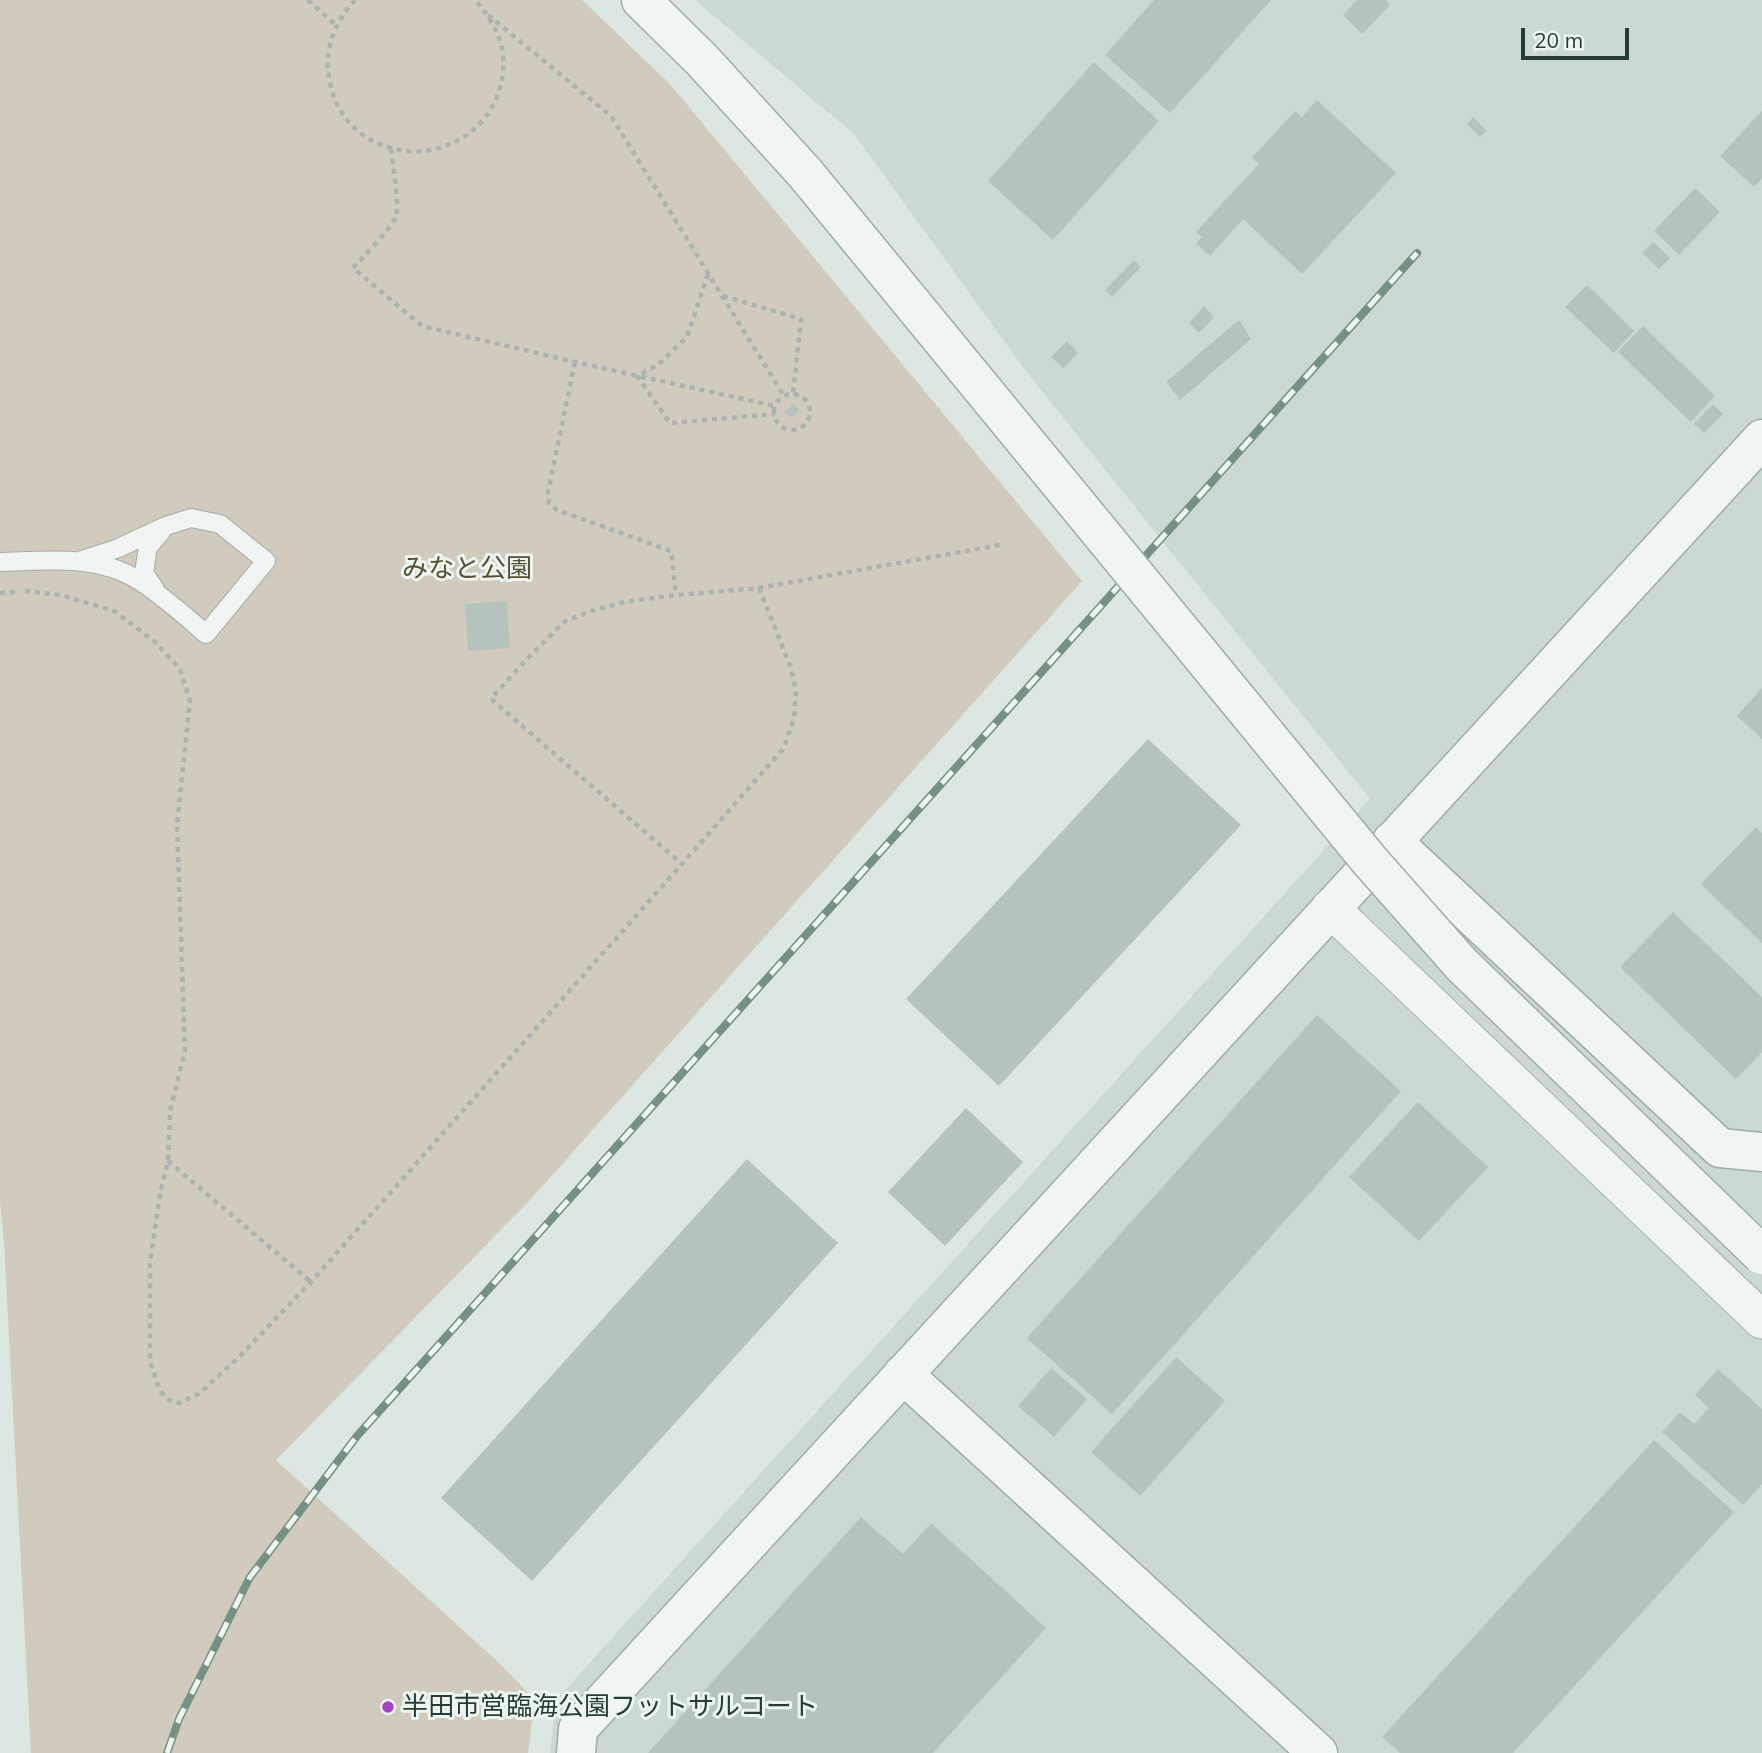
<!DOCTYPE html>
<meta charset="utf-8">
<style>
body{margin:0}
#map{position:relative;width:1762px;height:1753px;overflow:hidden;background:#dde7e2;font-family:Mulish,sans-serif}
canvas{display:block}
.scale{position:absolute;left:1521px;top:28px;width:108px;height:32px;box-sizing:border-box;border:4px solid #273d33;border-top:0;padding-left:9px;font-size:21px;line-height:24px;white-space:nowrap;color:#273d33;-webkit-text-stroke:5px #edf5f0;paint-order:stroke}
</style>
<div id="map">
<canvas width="1762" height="1753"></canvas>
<div class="scale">20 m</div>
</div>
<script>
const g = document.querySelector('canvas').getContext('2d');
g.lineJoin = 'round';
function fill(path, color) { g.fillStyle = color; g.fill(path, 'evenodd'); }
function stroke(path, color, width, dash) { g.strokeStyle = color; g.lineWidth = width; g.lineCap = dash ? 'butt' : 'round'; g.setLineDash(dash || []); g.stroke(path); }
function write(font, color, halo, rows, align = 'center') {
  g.font = font + ' Mulish,"Noto Sans JP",sans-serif'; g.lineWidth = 6; g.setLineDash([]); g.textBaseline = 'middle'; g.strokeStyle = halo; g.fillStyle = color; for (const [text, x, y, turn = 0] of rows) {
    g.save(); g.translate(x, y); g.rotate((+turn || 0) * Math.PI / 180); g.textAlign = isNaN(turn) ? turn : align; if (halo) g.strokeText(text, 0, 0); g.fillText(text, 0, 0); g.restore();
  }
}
fill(new Path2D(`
 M695,0H1762V1753H550L556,1700L1370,799L1028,374L854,134Z`), '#cbd9d2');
fill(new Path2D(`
 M0,0H582L670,84L1082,581L531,1199L276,1460L498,1662L535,1700L528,1753H31L4,1242L0,1201Z`), '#d1cabf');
fill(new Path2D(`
 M1154,0H1271L1170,113L1105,55Z
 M1357,0H1386L1390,5L1362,34L1343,15Z
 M1094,62L1159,121L1053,240L988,181Z
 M1317,100L1396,173L1302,274L1243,219L1210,256L1196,243L1202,237L1196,232L1259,164L1252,158L1295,111L1302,117Z
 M1762,111V179L1754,187L1720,156Z
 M1473,117L1487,131L1480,137L1467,124Z
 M1695,188L1720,212L1679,255L1654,231Z
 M1653,242L1670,258L1659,269L1642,253Z
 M1134,260L1141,267L1112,297L1105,290Z
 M1587,285L1634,331L1614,353L1565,307Z
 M1204,306L1214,317L1199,333L1189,323Z
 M1239,320L1251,339L1180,400L1166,382Z
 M1643,326L1715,396L1691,422L1618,352Z
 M1067,341L1078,353L1063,368L1051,357Z
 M793,403L800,410L792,418L785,412Z
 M1713,404L1723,414L1704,433L1694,424Z
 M507,601L510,648L468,651L465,604Z
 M1762,688V739L1737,716Z
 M1148,739L1241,825L999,1086L906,999Z
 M1756,827L1762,833V943L1701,884Z
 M1673,912L1762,997V1052L1736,1079L1620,967Z
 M1317,1015L1401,1091L1112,1414L1027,1338Z
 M1418,1102L1488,1167L1419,1241L1349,1177Z
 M966,1108L1023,1162L945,1246L888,1192Z
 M747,1159L838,1243L532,1581L441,1498Z
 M1176,1357L1225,1401L1140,1496L1091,1452Z
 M1051,1368L1087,1399L1054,1437L1018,1406Z
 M1718,1369L1762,1409V1484L1743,1505L1662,1432L1680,1412L1694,1424L1709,1408L1695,1395Z
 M1654,1440L1734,1512L1513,1753H1400L1382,1737Z
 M861,1517L903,1554L931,1523L1046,1628L933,1753H648Z`), '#b5c3bc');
const service = new Path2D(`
 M0,562C45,561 97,554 138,580C162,595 184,615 206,634L266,561L220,524L191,518L166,526L116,549L79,561
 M155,589L144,573L148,547L161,532`);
const minor = new Path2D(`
 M1330,908L1762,1320`);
const tertiary = new Path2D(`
 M641,0L702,60L805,173
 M1392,841L1720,1148L1762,1152
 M903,1374L1318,1753
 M576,1753L578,1729L1762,439`);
stroke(service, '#9fada6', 20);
stroke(minor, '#9fada6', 39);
stroke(tertiary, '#9fada6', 41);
stroke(new Path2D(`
 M308,0L337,26
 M355,0C334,23 323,51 330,82C334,104 345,122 363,135C425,178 509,132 503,56C501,34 489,16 475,0
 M488,15L611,116L784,396
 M391,149C392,163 400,204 396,216C393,227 362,258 353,268L422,326L575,362L775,406
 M708,274L687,337L658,365L637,376L670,423L774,414
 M723,296L801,319L793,394
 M575,362L548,492L549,503L557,510L671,551L676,595
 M774 412a18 18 0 1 1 36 0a18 18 0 1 1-36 0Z
 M759,588L791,668L796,691L794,718L784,748L682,864L491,699L524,662L564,622L591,611L624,602L676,595L759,588L1005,544
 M25,591L61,595L114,611L154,641L180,669L190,701L177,825L185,1051L170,1111L168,1161L161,1189L150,1262V1362L160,1391L169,1400L180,1403L200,1393L240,1356L311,1282L682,864
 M0,593L16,592
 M168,1161L311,1282`), '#a8b3ae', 4.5, [5, 5]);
stroke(service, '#f0f5f3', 18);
stroke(minor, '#f0f5f3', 37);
stroke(tertiary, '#f0f5f3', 38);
const rail = new Path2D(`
 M167,1753L179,1719L250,1577L357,1436L1417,253`);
stroke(rail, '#779084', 8);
stroke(rail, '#edf5f0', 5, [16]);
const tertiaryBridge = new Path2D(`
 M805,173L1370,861L1462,965L1762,1255`);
stroke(tertiaryBridge, '#9fada6', 41, []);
stroke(tertiaryBridge, '#f0f5f3', 38);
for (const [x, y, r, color] of [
 [388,1707,7,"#a944ca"]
]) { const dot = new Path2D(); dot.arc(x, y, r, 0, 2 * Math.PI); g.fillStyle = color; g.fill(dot); stroke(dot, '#edf5f0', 2.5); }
write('26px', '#584e35', '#edf5f0', [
 ["みなと公園",467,569]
]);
write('26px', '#273d33', '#edf5f0', [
 ["半田市営臨海公園フットサルコート",402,1707]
], 'left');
</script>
